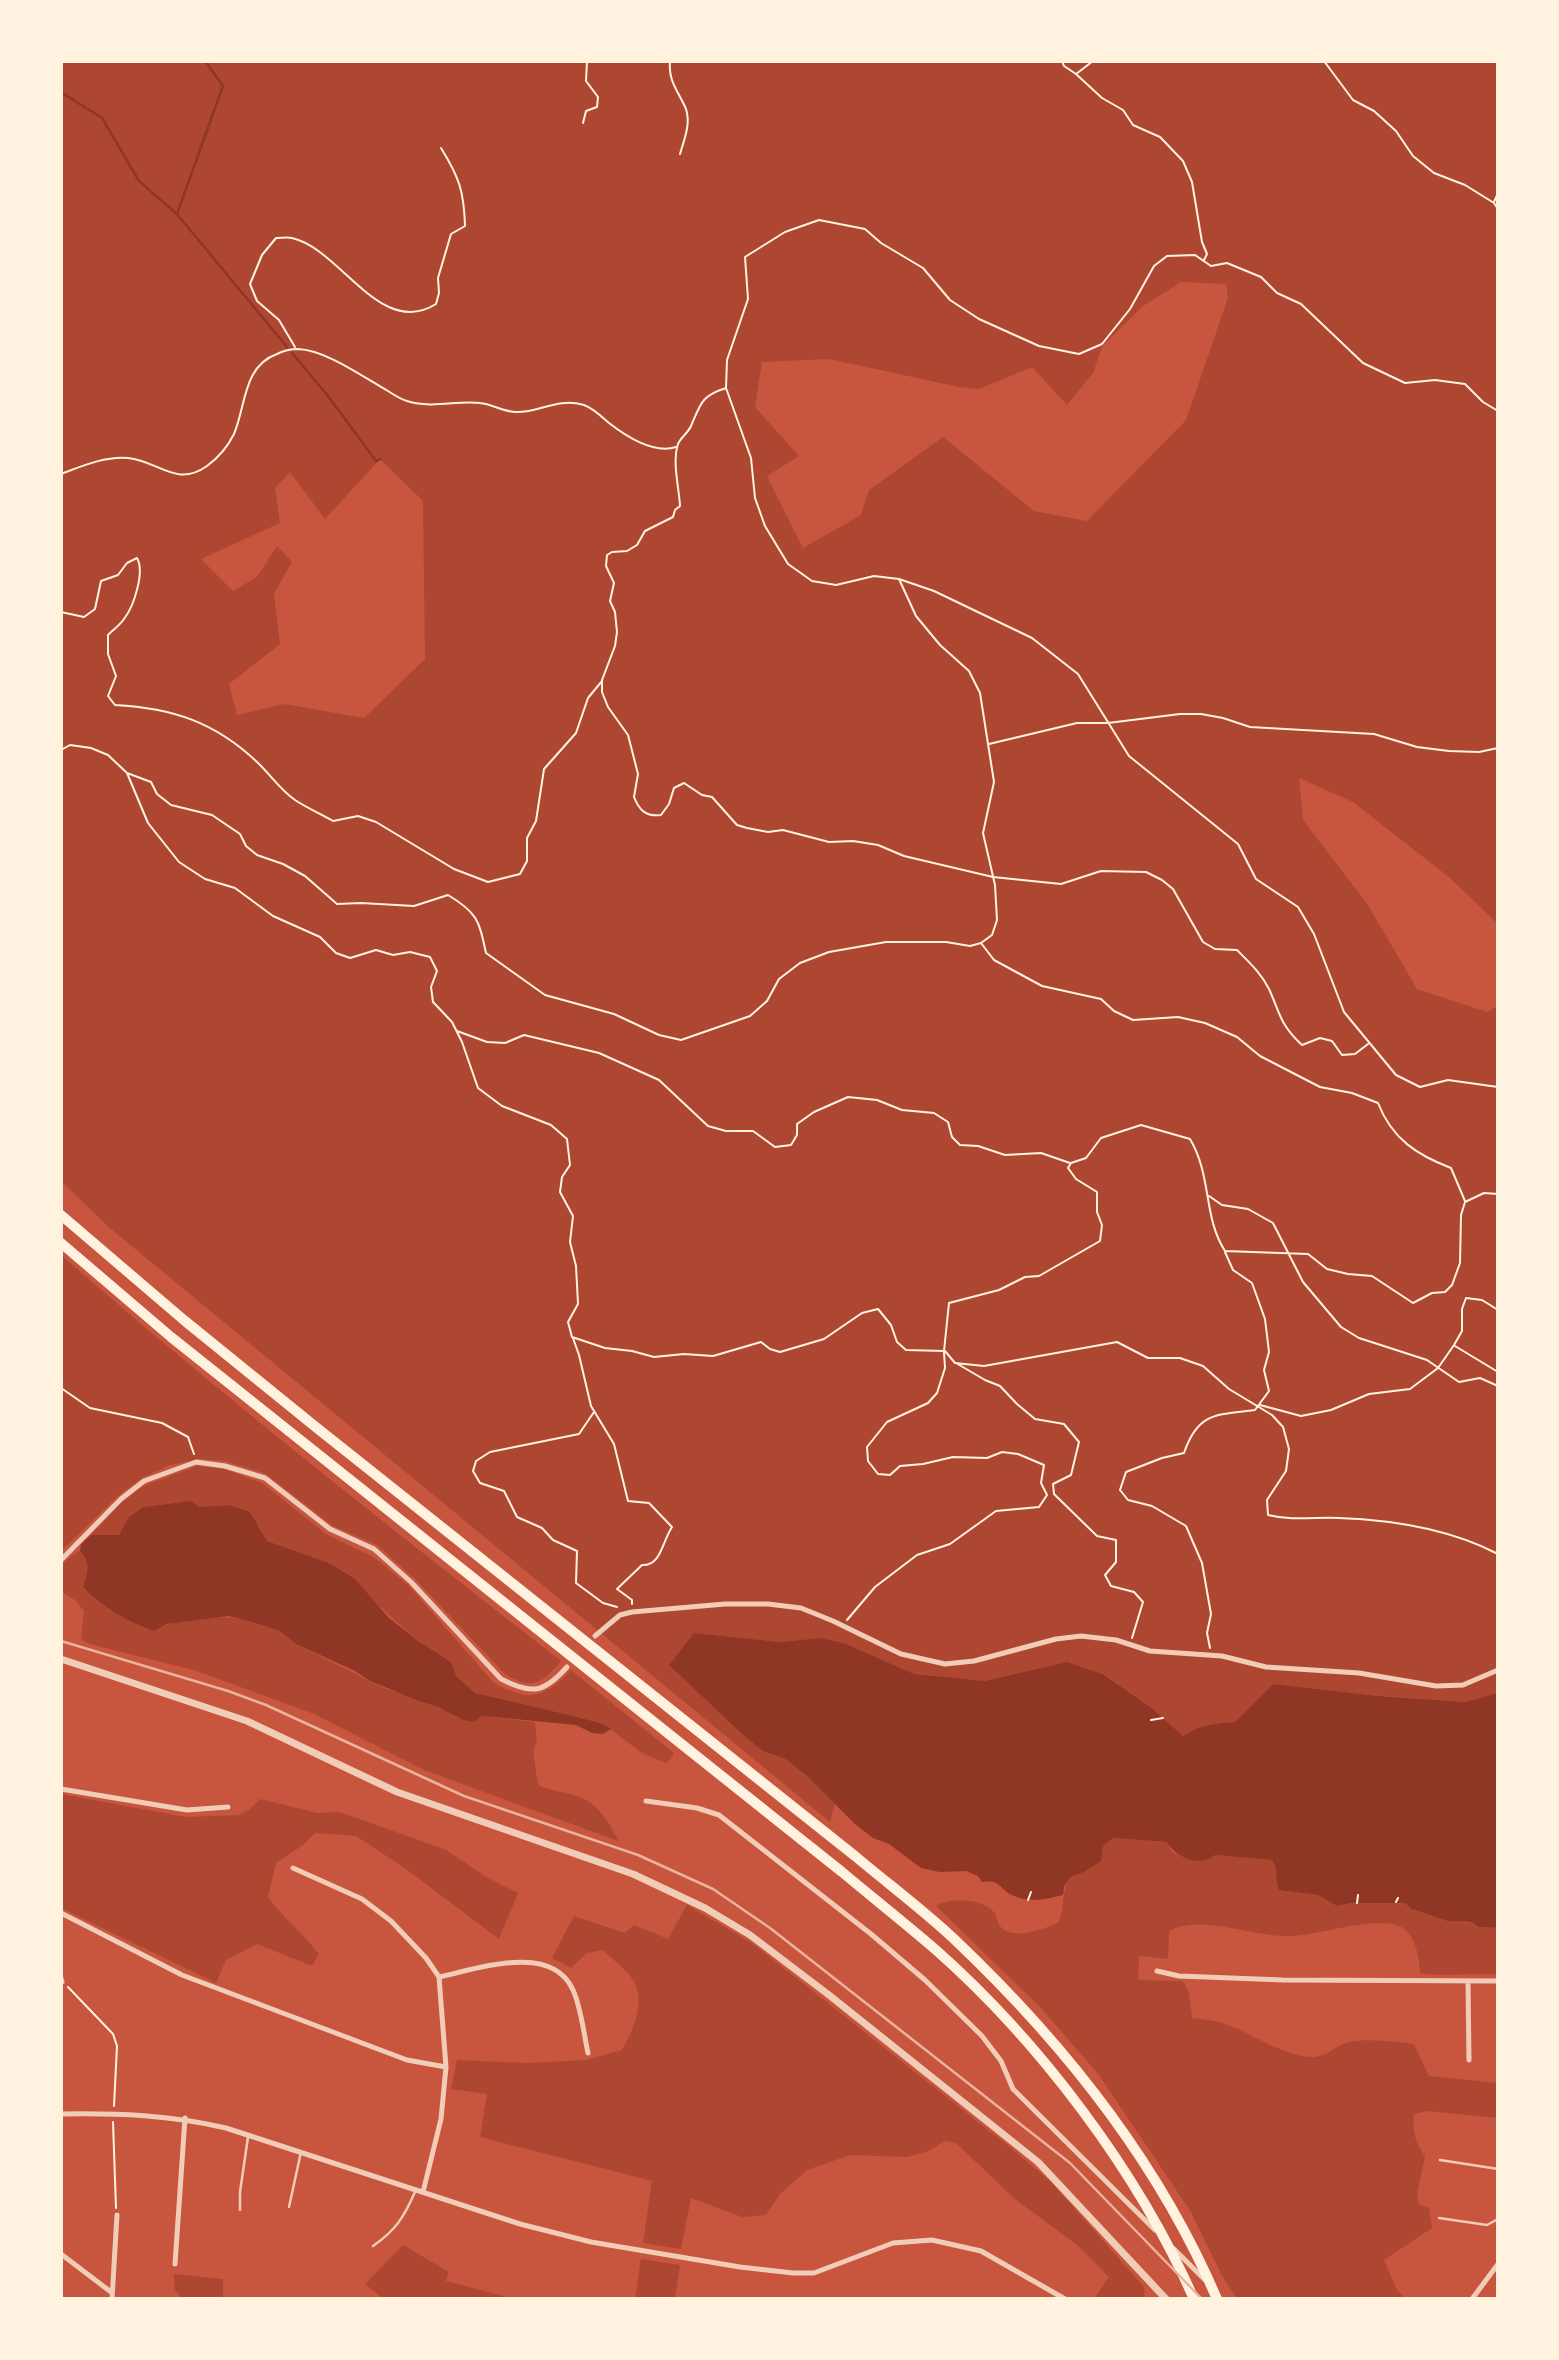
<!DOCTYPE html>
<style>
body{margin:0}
#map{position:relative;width:1559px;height:2360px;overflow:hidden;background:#c8553d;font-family:"Titillium Web",sans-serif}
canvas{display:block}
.frame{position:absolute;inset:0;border:63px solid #fff3e0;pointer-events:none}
</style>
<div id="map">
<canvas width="1559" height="2360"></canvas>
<div class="frame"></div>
</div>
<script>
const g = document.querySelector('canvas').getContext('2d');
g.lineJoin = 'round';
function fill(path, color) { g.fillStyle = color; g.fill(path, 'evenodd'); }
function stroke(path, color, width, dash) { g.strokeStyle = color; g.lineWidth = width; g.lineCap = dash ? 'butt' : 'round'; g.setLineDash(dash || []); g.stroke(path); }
fill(new Path2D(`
 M61,61H1498V924L1450,878L1353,802L1299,778L1303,820L1368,905L1417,989L1487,1012L1498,1006V1693L1465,1702L1372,1695L1273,1684L1235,1722C1214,1723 1200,1725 1183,1736L1153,1709L1104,1674L1067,1662L985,1681L914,1674L844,1643L820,1638L780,1642L694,1633L669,1665L742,1734L814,1770L836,1799L830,1822L111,1229L61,1181ZM1181,282L1226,284L1228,298L1186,420L1087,521L1034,511L943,437L869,490L861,515L803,548L767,476L799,456L755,407L762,362L829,359L959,387L979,389L1032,367L1067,405L1093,373L1103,345L1143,306ZM380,459L423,501L425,659L364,718L285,704L237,715L229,684L280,644L274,594L292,562L277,546L257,577L233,591L201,559L280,523L275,488L290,472L325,519Z
 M61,1255C223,1397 392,1529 561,1661C541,1684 533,1691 505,1674L416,1580L377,1545L333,1526L266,1474L226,1461L199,1459L170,1465L142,1478L118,1496L61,1551Z
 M197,1466L224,1469L262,1483L326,1534L375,1558L408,1585L494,1683C529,1702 544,1699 571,1670L674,1753L671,1759L666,1763L642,1753L603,1724L475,1693L456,1676L451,1662L418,1641L340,1571L329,1563L267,1541L259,1526L229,1505L200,1507L191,1501L143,1507L129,1518L119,1535H91L122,1502L143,1486Z
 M80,1551C91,1563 88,1573 83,1587C101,1607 129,1622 154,1630C190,1613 242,1613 278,1630C286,1634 292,1641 300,1646C323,1658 347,1669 371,1682C391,1692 414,1697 436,1705C449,1711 460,1719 474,1722L482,1716L535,1722L537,1741L533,1751L538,1785C551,1791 564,1792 577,1796C596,1801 611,1824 618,1841L424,1770L314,1714L197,1671L93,1645L81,1640L84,1611L75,1600L61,1592V1566L71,1556Z
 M61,1794L186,1817L239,1815L249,1810L260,1799L317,1813L340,1812L446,1850L488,1878L518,1893L499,1939L406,1869L356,1836L315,1833L303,1845L276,1863L268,1897C283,1918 303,1933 319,1954L312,1966L257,1944L226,1960L216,1983L61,1908Z
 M1113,1838L1167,1842L1172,1852L1183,1857L1214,1855L1272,1860C1279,1870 1274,1879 1279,1890L1318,1895L1337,1906L1351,1903H1405L1423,1913L1462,1923L1473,1922L1486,1928H1498V1974L1435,1975L1420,1973C1419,1957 1416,1933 1399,1926C1375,1916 1319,1935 1292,1936C1254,1938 1202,1913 1169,1931L1168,1959L1139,1956L1138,1980L1183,1981L1189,1993L1192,2018C1201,2019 1210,2020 1219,2022C1249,2031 1278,2054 1310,2057C1327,2058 1334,2046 1349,2042C1370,2038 1393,2042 1414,2044L1429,2076L1498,2083V2118L1428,2111L1414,2114C1412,2130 1415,2143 1425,2156L1417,2194L1419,2204L1429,2208L1432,2228L1384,2260L1396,2288L1405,2299H1237L1221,2274L1191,2212L1099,2075L1041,2008L936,1906C950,1897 981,1898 994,1912C997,1916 997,1923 1001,1927C1013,1941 1045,1929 1059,1922C1065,1907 1061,1892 1070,1877L1084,1872L1101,1861L1103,1846Z
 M687,1905L752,1943L1011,2148L1052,2183L1144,2287L1145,2299L1095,2297L1109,2277L1076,2244L1016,2200L956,2143L945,2141L928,2151L907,2157L850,2155L807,2170L781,2193L766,2215L742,2217L691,2198L681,2249L643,2243L652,2181L480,2137L487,2094L451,2089L457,2060L527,2063L586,2060L622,2050C633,2030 648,1999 631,1977C623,1967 612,1959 603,1950L587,1953L571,1968L552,1958L574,1916L625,1933L634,1925L668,1939Z
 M403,2245L449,2272L446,2281L515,2299H384L365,2284Z
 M641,2259L680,2265L675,2299H635Z
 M174,2274L223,2279V2299H182L175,2290Z`), '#ae4732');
fill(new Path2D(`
 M191,1501L200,1507L229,1505L250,1512L267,1541L329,1563L355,1579L388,1617L418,1641L451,1662L456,1676L475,1693L577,1717L603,1724L611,1729L603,1734L592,1733L576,1725L494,1717L482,1716L474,1722L464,1720L436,1706L419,1701L370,1681L355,1671L296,1644L280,1631L253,1622L228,1616L167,1624L154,1631C129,1622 101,1607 83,1587C88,1573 91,1563 80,1551L81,1544L91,1535H119L128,1518L143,1507Z
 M694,1633L780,1642L820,1638L844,1643L914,1674L985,1681L1067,1662L1103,1674L1153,1709L1183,1736C1200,1725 1215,1723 1235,1722L1273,1684L1379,1696L1465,1702L1498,1693V1928L1479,1927L1472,1922L1448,1921L1412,1909L1405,1903H1351L1337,1906L1318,1895L1279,1890C1274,1879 1279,1870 1272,1860L1215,1855C1200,1868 1176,1858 1167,1842L1113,1838L1103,1846L1101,1861L1084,1872L1070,1877L1064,1887L1063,1895C1046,1899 1030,1904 1012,1895C999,1889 1001,1879 982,1882L978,1876L966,1871L940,1872L921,1868L889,1844L873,1838L856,1825L806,1775L786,1759L763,1751L742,1734L669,1665Z`), '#8f3625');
stroke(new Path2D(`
 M61,92L86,108
 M88,109L102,118L139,181L177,214L287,347
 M177,214L223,86L205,61
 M292,353L328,396L376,461L380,459`), '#8f3625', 2.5);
stroke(new Path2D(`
 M670,61C668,82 679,92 686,109C691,124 684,140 680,154
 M1062,61L1064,66L1076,74L1093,61
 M1324,61L1353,100L1374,111L1396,131L1413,156L1434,173L1465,185L1494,203L1498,209
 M1076,74L1102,98L1123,110L1133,125L1160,137L1183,161L1192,182L1202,242L1207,254L1204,260
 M583,123L586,111L597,107L598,97L586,81L587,61
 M1494,202L1498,193
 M295,347L279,320L257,301L250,284L262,255L276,238C281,238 287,237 292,238C341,249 380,339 436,304L439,293L438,278L451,234L465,226C464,191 459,177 441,148
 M726,388C701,396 701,403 691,426C688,433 681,437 678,444C672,462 679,487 680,506L675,510L673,517L645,531L637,545L627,551L612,552L607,555L606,566L614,583L610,601L615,612L617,632L615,646L602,680V692L608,707L628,735L638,774L634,797C639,810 646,817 661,815L669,804L674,788L684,783L702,795L712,797L737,825L747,828L768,832L783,830L829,842L853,841L878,845L904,856L993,877L1061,884L1101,871L1146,872L1162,880L1173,889L1203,942L1215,949L1237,950C1249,962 1261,973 1269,989C1280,1013 1280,1025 1302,1045L1320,1038L1332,1041L1342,1055L1355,1054L1368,1044
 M1498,411L1483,402L1465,384L1435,380L1405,383L1363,363L1301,304L1277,293L1261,277L1227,263L1211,266L1195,255L1167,256L1154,266L1130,309L1102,344L1079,354L1039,346L979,319L950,300L923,268L881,243L865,229L819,220L785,232L745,257L748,299L727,360L726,388L751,458L755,498L765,526L788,564L812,581L836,585L874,576L899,579L934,591L1032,638L1078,674L1129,756L1238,844L1256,879L1298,907L1314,934L1344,1012L1396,1075L1420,1087L1448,1080L1498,1087
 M61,474C82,466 105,456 128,458C159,461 176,488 207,466C218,458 228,446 234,434C246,406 243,366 277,354C283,351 291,349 298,349C326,350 363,377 388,391C394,395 400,399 407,401C433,409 457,400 480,403C492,404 504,412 516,412C539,413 557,397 584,405C593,408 602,417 609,423C627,437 654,454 676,447
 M61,612L84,617L95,609L101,581L118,575L127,563L137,558C145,572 134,606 124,619C120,625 113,630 108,635V654L116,676L108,696L115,705C172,708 215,722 257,762C270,774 280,790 295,800C307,808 321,814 333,821L358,816L376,822L454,869L488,882L520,874L527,861V838L536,821L544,769L576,733L588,698L602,681
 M989,744L1077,723H1108L1180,714H1201L1223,718L1250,727L1374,734L1417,747L1449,751L1479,752L1498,748
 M61,750L70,745L91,748L108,755L127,773L151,782L157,794L171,805L212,815L240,834L246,846L257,855L283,864L305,876L337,904L361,903L414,906L448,895C478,913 479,921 486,953L545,995L614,1014L659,1035L681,1040L750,1016L767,1001L779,979L800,963L829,952L886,942H946L970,946L981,943L992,935L997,920L995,885L983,833L994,782L980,693L969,671L940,645L916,616L899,579
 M127,773L148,823L179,862L205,879L235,888L273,916L320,937L336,953L350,958L376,950L393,955L410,952L430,957L437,971L431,987L433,1002L452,1022L462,1042L478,1088L502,1106L551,1125L567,1139L570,1165L562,1177L560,1192L573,1216L570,1242L576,1266L578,1304L568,1322L572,1337L605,1348L632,1351L654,1357L684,1354L713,1356L761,1342L770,1349L780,1352L824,1339L862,1313L878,1309L891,1325L897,1342L906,1350L944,1351L949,1303L999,1290L1025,1277L1039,1276L1100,1241L1102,1225L1097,1212V1192L1076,1179L1068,1168L1071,1163L1086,1158L1101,1138L1141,1125L1190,1139C1212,1176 1203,1217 1225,1251L1308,1254L1327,1269L1348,1274L1372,1276L1413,1303L1432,1293L1445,1292L1452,1285L1460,1263L1461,1215L1465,1202L1484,1193L1498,1194
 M981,943L994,960L1042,986L1101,999L1114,1011L1133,1020L1178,1017L1205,1023L1237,1037L1260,1056L1320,1087L1352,1093L1378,1103C1392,1139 1417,1155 1451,1168L1465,1201
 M457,1031L487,1042L505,1043L524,1035L599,1053L659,1080L708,1126L726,1131H753L775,1147L791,1145L797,1135V1124L814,1112L848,1097L877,1100L902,1110L934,1113L948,1122L952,1137L960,1145L978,1146L1005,1155L1041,1153L1070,1163
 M1209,1196L1222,1205L1248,1209L1273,1223L1303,1282L1341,1327L1359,1338L1427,1360L1459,1382L1480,1378L1498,1386
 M573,1338L579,1355L591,1406L614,1444L628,1501L649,1503L672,1527C662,1542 661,1566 642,1565L617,1589L632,1600V1604
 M1455,1346L1498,1372
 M945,1351L955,1363L984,1366L1117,1342L1148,1358H1180L1203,1366L1229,1389L1272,1415L1283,1427L1289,1449L1286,1471L1267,1500L1268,1515C1292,1521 1315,1517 1339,1518C1393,1520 1450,1529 1498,1554
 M956,1363L985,1380L1000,1386L1017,1404L1035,1419L1064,1424L1079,1442L1071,1475L1053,1484L1054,1494L1097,1536L1116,1540V1562L1105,1575L1111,1586L1134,1592L1143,1602L1132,1638
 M61,1388L90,1408L162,1423L188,1437L194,1454
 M1260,1405L1301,1416L1331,1410L1369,1394L1410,1389L1438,1368L1454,1345L1462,1331V1309L1466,1298L1482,1300L1498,1310
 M594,1412L579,1434L490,1452L476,1461L473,1471L480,1483L504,1491L517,1517L542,1528L553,1540L577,1551L576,1583L603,1603L617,1607
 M847,1620L875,1587L917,1555L950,1544L996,1511L1039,1507L1047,1495L1041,1483L1044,1465L1018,1454L1002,1452L987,1458L953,1457L923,1464L900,1466L890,1475L878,1474L868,1461L867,1447L887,1422L928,1403L937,1393L945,1368L944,1352
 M1210,1648L1207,1633L1211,1614L1202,1563L1186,1526L1152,1506L1128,1500L1120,1490L1126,1472L1162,1458L1184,1453C1198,1412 1216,1415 1255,1410L1269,1391L1264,1370L1269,1352L1265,1319L1252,1283L1233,1270L1225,1252
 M1151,1720L1163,1718
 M1028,1900L1031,1892
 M1396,1902L1398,1898
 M1357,1903L1358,1895
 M68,1987L113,2034L117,2046L114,2106
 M113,2122L116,2208`), '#fff3e0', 2);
stroke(new Path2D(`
 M1440,2160L1498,2169
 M289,2207L301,2152
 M240,2210V2192L248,2137
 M1439,2218L1487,2225L1498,2219
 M373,2246C396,2230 404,2217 415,2192`), '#f1ccb7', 2.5);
stroke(new Path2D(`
 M61,1560L121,1499L144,1481L196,1462L225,1466L265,1478L330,1529L374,1549L411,1582L501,1679C532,1695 544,1693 567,1667
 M595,1636L620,1615L632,1612L725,1604H768L801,1608L833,1621L901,1654L945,1664L974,1661L1056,1639L1081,1636L1116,1640L1150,1651L1222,1656L1266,1667L1359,1673L1436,1686L1463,1685L1498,1670
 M61,1789L187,1810L228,1807
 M646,1801L697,1808L719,1815L871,1934L925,1980L982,2036L1001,2061L1013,2089L1155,2230
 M293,1868L362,1899L391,1921L426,1958L439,1977L446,2067L441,2119L423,2192
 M61,1913L182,1975L407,2060L446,2067
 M1157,1971L1179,1976L1283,1980L1498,1981
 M439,1977C477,1969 552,1942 573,1990C581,2007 584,2035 588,2053
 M61,1978L62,1982
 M1468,1981L1469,2060
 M61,2114C118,2113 170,2115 226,2128L520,2224L591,2242L740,2267L793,2273H814L893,2243L932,2240L981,2251L1065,2299
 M1174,2249L1204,2279
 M61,2254L111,2292
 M175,2264L185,2118
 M112,2299L117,2215
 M1472,2299L1498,2264`), '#f1ccb7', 5);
stroke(new Path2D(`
 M61,1659L247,1721L397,1792L633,1874L705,1908L750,1935L829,1995L1038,2162L1166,2299`), '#f1ccb7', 7);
stroke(new Path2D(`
 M61,1215L185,1321L317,1428L855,1856C887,1883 922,1909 953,1938C1061,2040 1158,2161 1217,2299
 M61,1243L171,1337L842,1872C873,1898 905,1923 936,1950C1040,2042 1138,2172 1194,2299`), '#fff3e0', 10);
stroke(new Path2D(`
 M61,1641L228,1691L266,1705L464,1796L638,1855L713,1889L770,1928L1070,2163L1202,2299`), '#e9b49f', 2.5);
</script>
